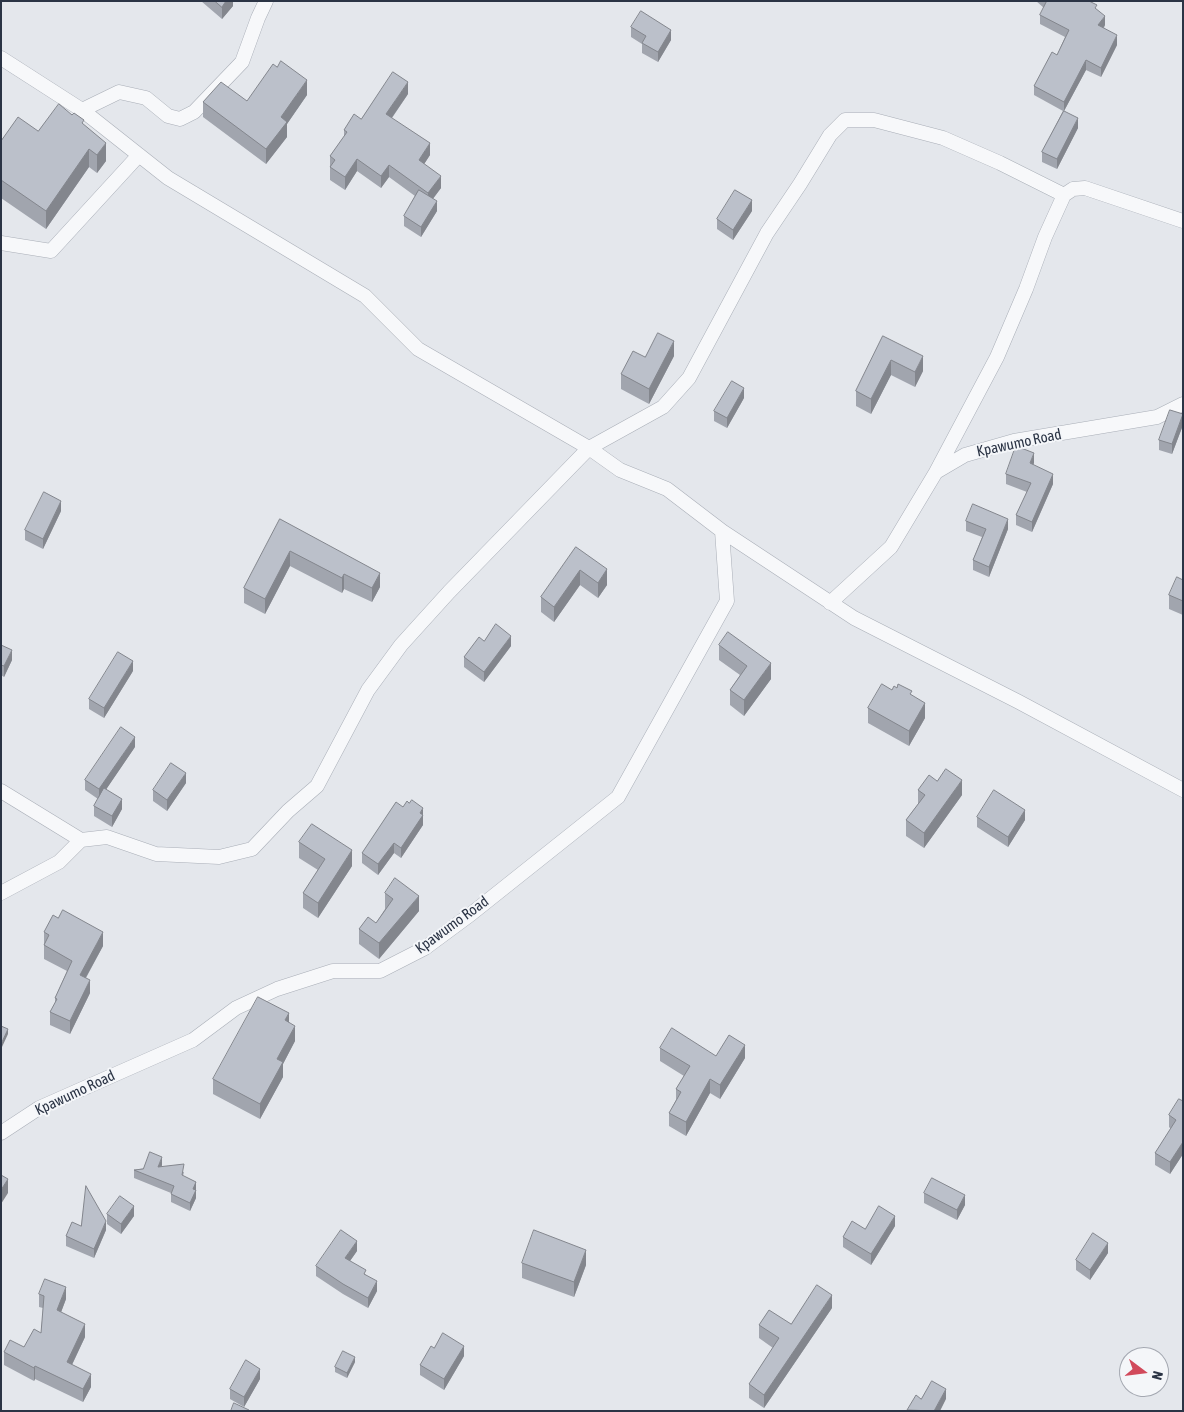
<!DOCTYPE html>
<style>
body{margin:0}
#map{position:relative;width:1184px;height:1412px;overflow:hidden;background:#e4e7ec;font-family:"Asap Condensed",sans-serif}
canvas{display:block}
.frame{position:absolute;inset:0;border:2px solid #2b3445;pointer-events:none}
.north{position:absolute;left:1119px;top:1347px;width:50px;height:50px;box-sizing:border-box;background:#f4f6f9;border:1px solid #a4a8b1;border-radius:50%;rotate:105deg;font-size:14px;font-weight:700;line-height:20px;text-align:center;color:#2b3445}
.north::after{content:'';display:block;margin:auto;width:18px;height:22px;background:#d1495b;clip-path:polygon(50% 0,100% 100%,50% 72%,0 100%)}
</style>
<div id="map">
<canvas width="1184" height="1412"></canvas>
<div class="frame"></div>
<div class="north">N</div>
</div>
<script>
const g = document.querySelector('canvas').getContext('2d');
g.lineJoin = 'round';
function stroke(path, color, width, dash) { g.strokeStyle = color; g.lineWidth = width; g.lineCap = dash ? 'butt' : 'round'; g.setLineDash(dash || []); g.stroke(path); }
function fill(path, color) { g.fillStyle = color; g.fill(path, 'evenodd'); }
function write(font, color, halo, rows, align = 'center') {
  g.font = font + ' "Asap Condensed",sans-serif'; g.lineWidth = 4; g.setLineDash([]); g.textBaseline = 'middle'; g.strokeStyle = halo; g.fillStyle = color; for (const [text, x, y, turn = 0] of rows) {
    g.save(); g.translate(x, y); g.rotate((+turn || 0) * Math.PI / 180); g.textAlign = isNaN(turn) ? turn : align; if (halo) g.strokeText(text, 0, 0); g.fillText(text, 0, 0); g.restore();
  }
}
const street = new Path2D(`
 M1,58L82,110L168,178L365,296L418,349L589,448L620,470L667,489L722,531L854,618L1019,702L1183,790
 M82,110L119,92L146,98L168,116L180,119L194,112L242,62L258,18L266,1
 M1,243L51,251L139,155
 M936,472L997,357L1026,289L1045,237L1064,195L1073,189L1085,188L1183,221
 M830,603L891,547L936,472L965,455L1014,441L1157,417L1183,404
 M1,791L81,840
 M1,893L59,862L81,840L107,837L156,854L219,857L252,849L288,811L317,786L368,690L401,645L449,592L589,448L663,407L689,378L767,233L800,184L830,135L845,120H874L943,138L1000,163L1064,195
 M1,1133L39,1108L193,1040L236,1008L277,989L333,971H380L425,948L471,914L618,797L727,601L722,531`);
stroke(street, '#a9aeb7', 15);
stroke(street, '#f7f8fa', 14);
fill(new Path2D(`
 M201,1H233V6L222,19Z
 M1036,1H1089L1097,10L1105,25L1104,28L1117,45L1101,77L1086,70L1064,111L1078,128L1057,169L1042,162V152L1063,111L1034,95V86L1057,55L1065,37L1040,24V15L1044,8Z
 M631,27L671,40L658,62L642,53V44L631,37Z
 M408,94L392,118L430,155L424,164L441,188L433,199L437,211L421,237L404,226V216L415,196L389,177L381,188L357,171L345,190L330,180V156L344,137V130L361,119Z
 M307,95L287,124V137L266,164L203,117V102L247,101Z
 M84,125L106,161L97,173L89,167L46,229L1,198V141L38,131Z
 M752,211L733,240L717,229V219Z
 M883,336L923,371L915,387L891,375L871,414L856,406V391Z
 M674,356L649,404L621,389V374L645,357Z
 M744,398L727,428L714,421V411Z
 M1183,414V425L1172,454L1159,450V440Z
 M1034,463L1033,465L1053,484L1032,532L1016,525V515L1027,492L1006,484V474Z
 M61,511L43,549L25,540V530Z
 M280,519L380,587L372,602L344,589L342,593L290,566L265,614L244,603V588Z
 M966,521L1008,529L989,577L973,570V560L982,537L966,531Z
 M576,547L607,585L598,598L580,585L554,622L541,612V597Z
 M1183,580V615L1169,609V595Z
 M484,641L511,646L484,682L464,667V657Z
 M1,645L12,660L4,677L1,675Z
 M719,645L771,679L744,716L730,705V690L740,675L719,660Z
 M133,671L104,718L89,709V699Z
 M892,690L912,695L925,718L909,746L868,723V708Z
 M135,747L106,789L122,809L112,827L94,816V806L98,799L85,790V780Z
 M937,781L962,795L924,848L906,836V820L918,804V790Z
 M186,783L167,811L153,801V790Z
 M403,807L423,815V825L401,858L394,853L378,875L362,863V853Z
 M977,817L1025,820L1008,847L977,827Z
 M299,842L352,866L318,918L303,908V893L318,870L299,858Z
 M385,893L419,911L379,959L359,944V929L376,923L385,909Z
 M44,932L103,946L86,978L90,993L70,1034L50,1025V1012L55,1003V998L67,971L44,959Z
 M289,1022L295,1041L283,1064V1077L260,1119L213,1094V1079Z
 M660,1048L716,1056L745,1058L720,1099L710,1093L686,1136L669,1126V1113L676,1100V1089L684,1076L660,1061Z
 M1183,1101V1154L1170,1174L1155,1165V1153L1171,1129L1169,1127V1115Z
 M162,1165V1167L184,1172L183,1176L196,1182V1198L190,1211L171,1202V1193L134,1178V1170Z
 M924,1193L965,1205L957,1220L924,1203Z
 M107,1214L134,1216L121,1234L107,1224Z
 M81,1226L106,1230L94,1258L66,1246V1236Z
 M895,1226L871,1265L843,1247V1237L865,1229Z
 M357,1251L350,1261L366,1275L377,1291L368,1308L343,1294L316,1276V1266Z
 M1108,1253L1090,1280L1076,1270V1260Z
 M522,1263L586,1265L574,1297L522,1278Z
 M39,1294L66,1299L61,1312L85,1337L72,1365L91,1387L83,1402L35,1379L34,1381L4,1365V1352L24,1347L41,1333L43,1308L39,1307Z
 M832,1308L764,1408L749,1398V1384L773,1348L759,1338V1325L791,1324Z
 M434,1348L464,1356L444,1390L420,1375V1365Z
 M355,1362L347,1378L335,1372V1367Z
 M260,1379L244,1407L230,1399V1389Z`), '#a1a5ae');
fill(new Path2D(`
 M226,1H233V6L222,19V7Z
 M1105,16V25L1098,35V25Z
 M671,30V40L658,62V52Z
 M1117,35V45L1101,77V68Z
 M1086,60V70L1064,111V102Z
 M307,80V95L287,124V137L266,164V149L281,117Z
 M408,82V94L386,126V114Z
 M1078,118V128L1057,169V159Z
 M106,143V161L97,173V155Z
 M430,143V155L419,172V160Z
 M89,149V167L46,229V211Z
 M357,159V171L345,190V177Z
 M389,165V177L381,188V176Z
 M441,176V188L428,205V193Z
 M752,200V211L733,240V230Z
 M437,201V211L421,237V227Z
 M674,341V356L649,404V389Z
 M923,356V371L915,387V372Z
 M891,360V375L871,414V399Z
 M744,388V398L727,428V418Z
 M1183,415V425L1172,454V444Z
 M1034,453V463L1030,473V463Z
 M1053,474V484L1032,532V522Z
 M61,501V511L43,549V539Z
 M1008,519V529L989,577V567Z
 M290,551V566L265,614V599Z
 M607,569V585L598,598V583Z
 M580,570V585L554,622V607Z
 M380,573V587L372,602V588Z
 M344,574V589L342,593V578Z
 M511,636V646L484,682V672Z
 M12,650V660L4,677V666Z
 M133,661V671L104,718V708Z
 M771,663V679L744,716V700Z
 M925,703V718L909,746V731Z
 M135,737V747L99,800V789Z
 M186,773V783L167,811V800Z
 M962,780V795L924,848V833Z
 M122,799V809L112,827V816Z
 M423,808V825L401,858V848Z
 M1025,810V820L1008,847V837Z
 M394,843V853L378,875V864Z
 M352,850V866L318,918V903Z
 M419,896V911L379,959V943Z
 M103,932V946L80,988V975Z
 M90,980V993L70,1034V1021Z
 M289,1013V1028L285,1020Z
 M295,1026V1041L283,1064V1077L260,1119V1104L277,1059Z
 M8,1029V1034L2,1047V1042Z
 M745,1045V1058L720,1099V1085Z
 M710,1079V1093L686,1136V1122Z
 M1183,1142V1154L1170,1174V1162Z
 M162,1157V1165L158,1175V1167Z
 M8,1179V1193L1,1204V1190Z
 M196,1182V1189L193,1197V1189Z
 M196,1190V1198L190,1211V1203Z
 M965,1195V1205L957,1220V1210Z
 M134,1206V1216L121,1234V1224Z
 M895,1216V1226L871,1265V1254Z
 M106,1221V1230L94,1258V1249Z
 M357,1241V1251L345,1268V1258Z
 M1108,1243V1253L1090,1280V1270Z
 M586,1250V1265L574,1297V1282Z
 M377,1281V1291L368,1308V1298Z
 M66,1287V1299L57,1323V1310Z
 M832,1295V1308L764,1408V1395Z
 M85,1324V1337L67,1375V1362Z
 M464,1346V1356L444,1390V1379Z
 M355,1357V1362L347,1378V1373Z
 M35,1366V1379L34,1381V1368Z
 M260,1369V1379L244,1407V1397Z
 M91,1374V1387L83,1402V1389Z
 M946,1389V1399L940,1411H934Z`), '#83868d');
const building = new Path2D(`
 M215,1H226L222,7Z
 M1047,1H1089L1097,5L1095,8L1105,16L1098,25L1117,35L1101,68L1086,60L1064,102L1034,86L1052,52L1057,55L1069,30L1040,15Z
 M641,11L671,30L658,52L642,43L646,36L631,27Z
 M281,61L307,80L281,117L287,122L266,149L203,102L221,82L247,101L273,64L277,67Z
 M393,72L408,82L386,114L430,143L419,160L441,176L428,193L389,165L381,176L357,159L345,177L330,167L335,160L330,156L347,132L344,130L354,114L361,119Z
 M59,104L72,115L74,113L84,120L82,123L106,143L97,155L89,149L46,211L1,180V141L18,117L38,131Z
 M1064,111L1078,118L1057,159L1042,152Z
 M419,190L437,201L421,227L404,216Z
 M735,190L752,200L733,230L717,219Z
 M658,333L674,341L649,389L621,374L633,351L645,357Z
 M883,336L923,356L915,372L891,360L871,399L856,391Z
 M732,381L744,388L727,418L714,411Z
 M1170,410L1183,414L1172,444L1159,440Z
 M1016,446L1034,453L1030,463L1053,474L1032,522L1016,515L1031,483L1006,474Z
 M44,492L61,501L43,539L25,530Z
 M973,504L1008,519L989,567L973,560L986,529L966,521Z
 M280,519L380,573L372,588L344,574L342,578L290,551L265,599L244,588Z
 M576,547L607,569L598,583L580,570L554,607L541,597Z
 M1177,577L1183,580V601L1169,595Z
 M496,624L511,636L484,672L464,657L479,637L484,641Z
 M728,632L771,663L744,700L730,690L747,666L719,645Z
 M1,645L12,650L4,666L1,665Z
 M118,652L133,661L104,708L89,699Z
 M882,684L892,690L894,686L897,688L898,684L912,691L910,694L925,703L909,731L868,708Z
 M121,727L135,737L99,789L85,780Z
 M171,763L186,773L167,800L153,790Z
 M946,769L962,780L924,833L906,820L925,795L918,790L929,775L937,781Z
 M104,788L122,799L112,816L94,806Z
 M994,790L1025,810L1008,837L977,817Z
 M412,800L423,808L420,813L423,815L401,848L394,843L378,864L362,853L396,802L403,807L407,801L409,803Z
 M312,824L352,850L318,903L303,893L325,859L299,842Z
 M395,878L419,896L379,943L359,929L368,917L376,923L393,899L385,893Z
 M63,910L103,932L80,975L90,980L70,1021L50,1012L57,999L55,998L72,961L44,945L49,935L44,932L53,915L58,918Z
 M258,997L289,1013L285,1020L295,1026L277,1059L283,1062L260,1104L213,1079Z
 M1,1026L8,1029L2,1042H1Z
 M672,1028L716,1056L729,1035L745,1045L720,1085L710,1079L686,1122L669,1113L681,1092L676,1089L690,1066L660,1048Z
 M1179,1099L1183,1101V1142L1170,1162L1155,1153L1176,1120L1169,1115Z
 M150,1152L162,1157L158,1167L184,1164L182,1175L196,1182L193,1189L196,1190L190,1203L171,1194L174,1186L134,1170L143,1169Z
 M1,1175L8,1179L1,1190Z
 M932,1178L965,1195L957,1210L924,1193Z
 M86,1186L106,1221L94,1249L66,1236L72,1222L81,1226Z
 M120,1196L134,1206L121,1224L107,1214Z
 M879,1206L895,1216L871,1254L843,1237L852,1221L865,1229Z
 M341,1230L357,1241L345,1258L366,1270L364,1274L377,1281L368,1298L343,1284L316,1266Z
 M534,1230L586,1250L574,1282L522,1263Z
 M1093,1233L1108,1243L1090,1270L1076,1260Z
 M45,1279L66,1287L57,1310L85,1324L67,1362L91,1374L83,1389L35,1366L34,1368L4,1352L10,1340L24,1347L34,1329L41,1333L44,1296L39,1294Z
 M817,1285L832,1295L764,1395L749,1384L779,1338L759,1325L769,1310L791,1324Z
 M443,1333L464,1346L444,1379L420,1365L431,1346L434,1348Z
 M343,1351L355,1357L347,1373L335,1367Z
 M246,1360L260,1369L244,1397L230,1389Z
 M932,1381L946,1389L934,1411L907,1410L916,1395L921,1399Z
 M234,1403L249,1410V1411H231Z`);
fill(building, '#bbc0ca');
stroke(building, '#83868d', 1);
write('15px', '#2b3445', '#f4f6f9', [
 ["Kpawumo Road",1019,443,-12],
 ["Kpawumo Road",452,925,-36],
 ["Kpawumo Road",75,1093,-25]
]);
</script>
